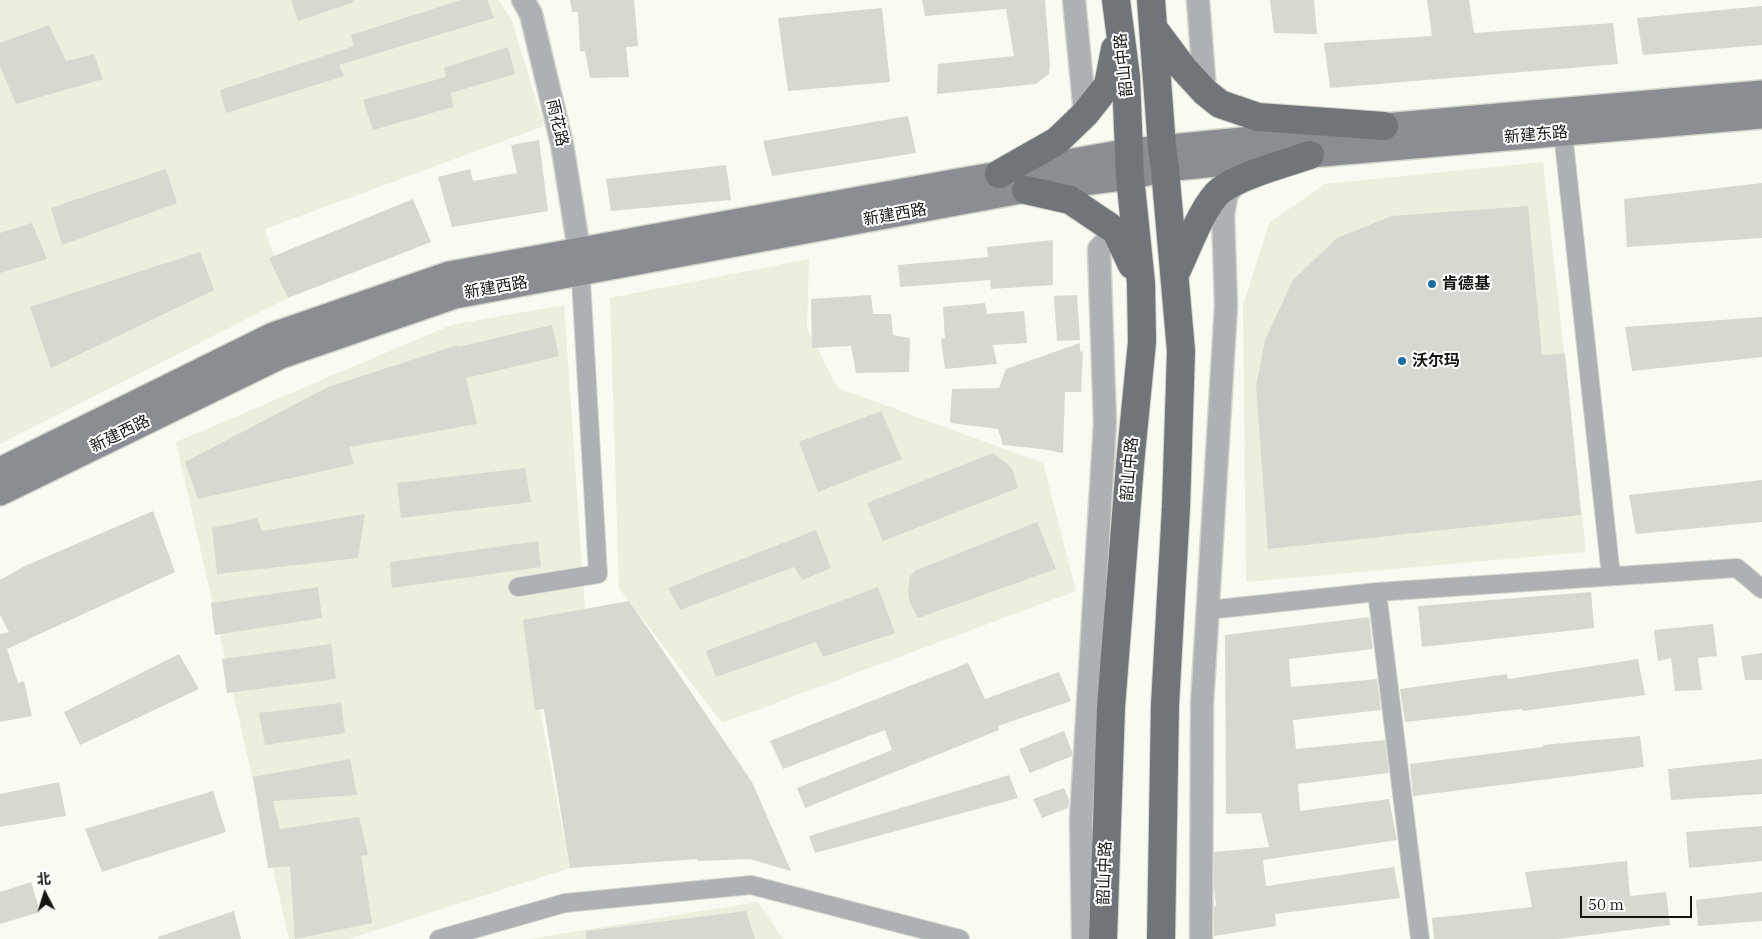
<!DOCTYPE html>
<meta charset="utf-8">
<style>
body{margin:0}
#map{position:relative;width:1762px;height:939px;overflow:hidden;background:#f9faf1;font-family:"IBM Plex Serif","Noto Sans SC",serif}
canvas{display:block}
.north{position:absolute;left:20px;top:869px;width:50px;height:50px;-webkit-text-stroke:4px #fff;paint-order:stroke;rotate:355deg;font-size:14px;font-weight:700;line-height:20px;text-align:center;color:#151512}
.north::after{content:'';display:block;margin:auto;width:18px;height:22px;background:#151512;clip-path:polygon(50% 0,100% 100%,50% 72%,0 100%)}
.scale{position:absolute;left:1580px;top:896px;width:112px;height:22px;box-sizing:border-box;border:2px solid #151512;border-top:0;padding-left:6px;font-size:15px;line-height:18px;white-space:nowrap;color:#151512;-webkit-text-stroke:4px #fff;paint-order:stroke}
</style>
<div id="map">
<canvas width="1762" height="939"></canvas>
<div class="north">北</div>
<div class="scale">50 m</div>
</div>
<script>
const g = document.querySelector('canvas').getContext('2d');
g.lineJoin = 'round';
function fill(path, color) { g.fillStyle = color; g.fill(path, 'evenodd'); }
function stroke(path, color, width, dash) { g.strokeStyle = color; g.lineWidth = width; g.lineCap = dash ? 'butt' : 'round'; g.setLineDash(dash || []); g.stroke(path); }
function write(font, color, halo, rows, align = 'center') {
  g.font = font + ' "IBM Plex Serif","Noto Sans SC",serif'; g.lineWidth = 4; g.setLineDash([]); g.textBaseline = 'middle'; g.strokeStyle = halo; g.fillStyle = color; for (const [text, x, y, turn = 0] of rows) {
    g.save(); g.translate(x, y); g.rotate((+turn || 0) * Math.PI / 180); g.textAlign = isNaN(turn) ? turn : align; if (halo) g.strokeText(text, 0, 0); g.fillText(text, 0, 0); g.restore();
  }
}
fill(new Path2D(`
 M0,0H498L511,18L544,126L265,229L288,298L0,444Z
 M1543,162L1586,552L1246,582L1243,306L1269,223L1325,184Z
 M809,259L807,329L838,388L1043,463L1076,591L722,723L619,588L610,298Z
 M564,305L585,610L523,621L570,868L348,939H289L176,442L451,325Z
 M758,902L783,939H528Z`), '#eceede');
fill(new Path2D(`
 M291,0H353L354,2L298,21Z
 M461,0H487L494,18L339,65L344,76L226,113L220,90L354,46L351,35Z
 M570,0H634L638,46L626,47L629,77L590,78L585,51H580L578,12H572Z
 M922,0H1045L1050,65L1049,74L1036,84L937,94L938,64L1014,56L1006,9L925,16Z
 M1270,0H1314L1317,34L1274,33Z
 M1427,0H1469L1474,33L1613,23L1618,64L1330,88L1324,43L1432,36Z
 M1762,6V45L1643,55L1637,18Z
 M882,8L890,82L788,91L778,18Z
 M49,25L66,61L94,54L103,79L16,104L0,66V43Z
 M508,47L515,74L451,93L453,107L373,130L363,100L446,77L444,68Z
 M908,116L916,153L772,176L763,141Z
 M539,140L548,211L452,227L438,177L470,169L473,181L517,173L511,145Z
 M726,165L731,200L611,211L606,179Z
 M166,169L177,203L62,245L51,208Z
 M1762,183V238L1627,247L1624,199Z
 M413,199L431,242L288,298L269,258Z
 M1528,206L1542,355L1565,353L1581,515L1268,549L1256,387L1265,340L1293,280L1337,238L1392,216Z
 M32,223L47,259L0,273V233Z
 M1053,240V285L991,289L990,280L900,287L898,265L988,257L987,247Z
 M200,252L214,290L51,368L30,307Z
 M871,295L873,314H891L893,335L910,338L909,372L856,373L851,346L812,348L811,299Z
 M1077,295L1080,340L1057,341L1054,296Z
 M985,303L987,314L1024,311L1027,343L993,345L997,364L945,369L941,339L945,338L943,307Z
 M1762,317V357L1632,371L1625,327Z
 M552,325L559,356L466,378L477,424L349,447L354,464L198,499L185,462L328,387L458,345V347Z
 M1080,343V352L1083,351L1081,392H1065L1063,453L1042,449L1003,445L998,429L950,423L952,389L999,388L1006,369Z
 M881,411L902,459L818,492L799,442Z
 M993,453L1012,468L1018,488L883,541L867,503Z
 M525,468L531,502L401,518L397,483Z
 M1762,480V522L1636,534L1629,495Z
 M153,511L175,572L7,649L18,683L24,681L32,716L0,722V634L9,632L0,615V580L25,566Z
 M365,514L358,558L217,574L212,528L257,518L262,531Z
 M1037,522L1056,569L918,618L910,603L908,591L910,576L917,570Z
 M816,530L831,568L802,580L794,567L680,610L668,588Z
 M538,541L541,567L392,588L390,562Z
 M318,587L322,618L215,635L211,603Z
 M878,587L895,633L823,657L816,642L716,677L706,651Z
 M1591,592L1594,628L1422,647L1418,606Z
 M629,601L752,782L791,871L750,859L697,861L698,859L570,868L544,709L535,710L523,620Z
 M1369,617L1373,649L1289,659L1291,687L1377,679L1381,710L1293,720L1296,749L1385,740L1389,773L1298,784L1300,811L1389,799L1397,840L1263,860L1266,886L1394,867L1400,898L1275,914L1276,926L1214,936V907L1216,906L1214,886V852L1269,847L1261,813L1226,814L1225,635Z
 M1713,624L1717,656L1698,658L1702,690L1675,691L1671,658L1658,661L1654,630Z
 M331,644L336,679L227,693L222,659Z
 M1762,653V680H1745L1741,656Z
 M179,654L199,689L80,745L64,712Z
 M1638,659L1645,695L1522,711V709L1405,722L1400,689L1507,674L1508,679Z
 M968,663L985,699L1059,672L1071,701L998,726L999,730L805,808L797,788L892,750L885,730L783,769L770,741Z
 M341,703L345,733L265,745L259,713Z
 M1064,731L1072,751V756L1030,773L1019,749Z
 M1640,736L1644,767L1413,796L1410,764L1543,747V745Z
 M350,759L357,795L273,801L280,829L359,817L368,855L361,856L372,923L295,939L290,866L268,868L253,777Z
 M1762,759V794L1671,800L1668,769Z
 M1009,775L1018,798L815,853L809,836Z
 M59,782L66,816L0,827V794Z
 M1064,788L1069,800L1068,808L1042,818L1033,799Z
 M213,791L226,832L102,872L85,829Z
 M1762,826V861L1689,868L1686,832Z
 M1627,861L1630,896L1666,892L1670,925L1558,939H1434L1432,918L1532,907L1525,872Z
 M31,882L40,912L0,924V892Z
 M1762,892V921L1698,926L1696,900Z
 M234,911L241,939H158V937Z
 M746,911L755,939H586V931Z`), '#d7d8d0');
const minor = new Path2D(`
 M1563,133L1611,576
 M518,587L598,574L580,263
 M1377,592L1737,568L1762,589
 M1208,610L1377,592L1420,939
 M439,939L565,903L751,885L960,939`);
const tertiary = new Path2D(`
 M523,0L531,14L562,144L579,250
 M1074,0L1085,114
 M1198,0L1205,92
 M1083,939L1081,819L1105,423L1099,249L1116,231
 M1201,939L1202,704L1226,306L1223,214L1227,193L1239,181`);
const secondary = new Path2D(`
 M0,470L273,335L449,274L953,182L1130,151L1384,126L1762,93
 M0,493L281,356L455,296L1026,190L1130,177L1165,169L1310,155L1762,116`);
const primary = new Path2D(`
 M1151,0L1162,147L1165,169L1181,351L1176,507L1165,705L1161,939
 M1153,28L1183,68L1205,92L1220,104L1258,117L1384,126
 M999,174L1057,141L1085,114L1108,85L1115,49
 M1026,190L1070,200L1116,231L1132,265
 M1175,274C1186,252 1203,204 1221,190C1241,175 1286,163 1310,155
 M1103,939L1111,707L1130,464L1142,342L1141,283L1130,177L1126,77L1116,0`);
stroke(minor, '#d5d5cd', 20);
stroke(tertiary, '#d5d5cd', 25);
stroke(secondary, '#d5d5cd', 28);
stroke(primary, '#d5d5cd', 30);
stroke(minor, '#aeb1b4', 18);
stroke(tertiary, '#aeb1b4', 22);
stroke(secondary, '#8a8e92', 25);
stroke(primary, '#70757a', 28);
for (const [x, y, r, color] of [
 [1432,284,5,"#1f6d9f"],
 [1402,361,5,"#1f6d9f"]
]) { const dot = new Path2D(); dot.arc(x, y, r, 0, 2 * Math.PI); g.fillStyle = color; g.fill(dot); stroke(dot, '#fff', 2); }
write('16px', '#151512', '#fff', [
 ["韶山中路",1124,65,-96],
 ["雨花路",557,123,77],
 ["新建东路",1536,135,-5],
 ["新建西路",895,215,-10],
 ["新建西路",496,288,-10],
 ["新建西路",120,434,-26],
 ["韶山中路",1130,469,-85],
 ["韶山中路",1105,873,-88]
]);
write('bold 16px', '#151512', '#fff', [
 ["肯德基",1442,284],
 ["沃尔玛",1412,361]
], 'left');
</script>
